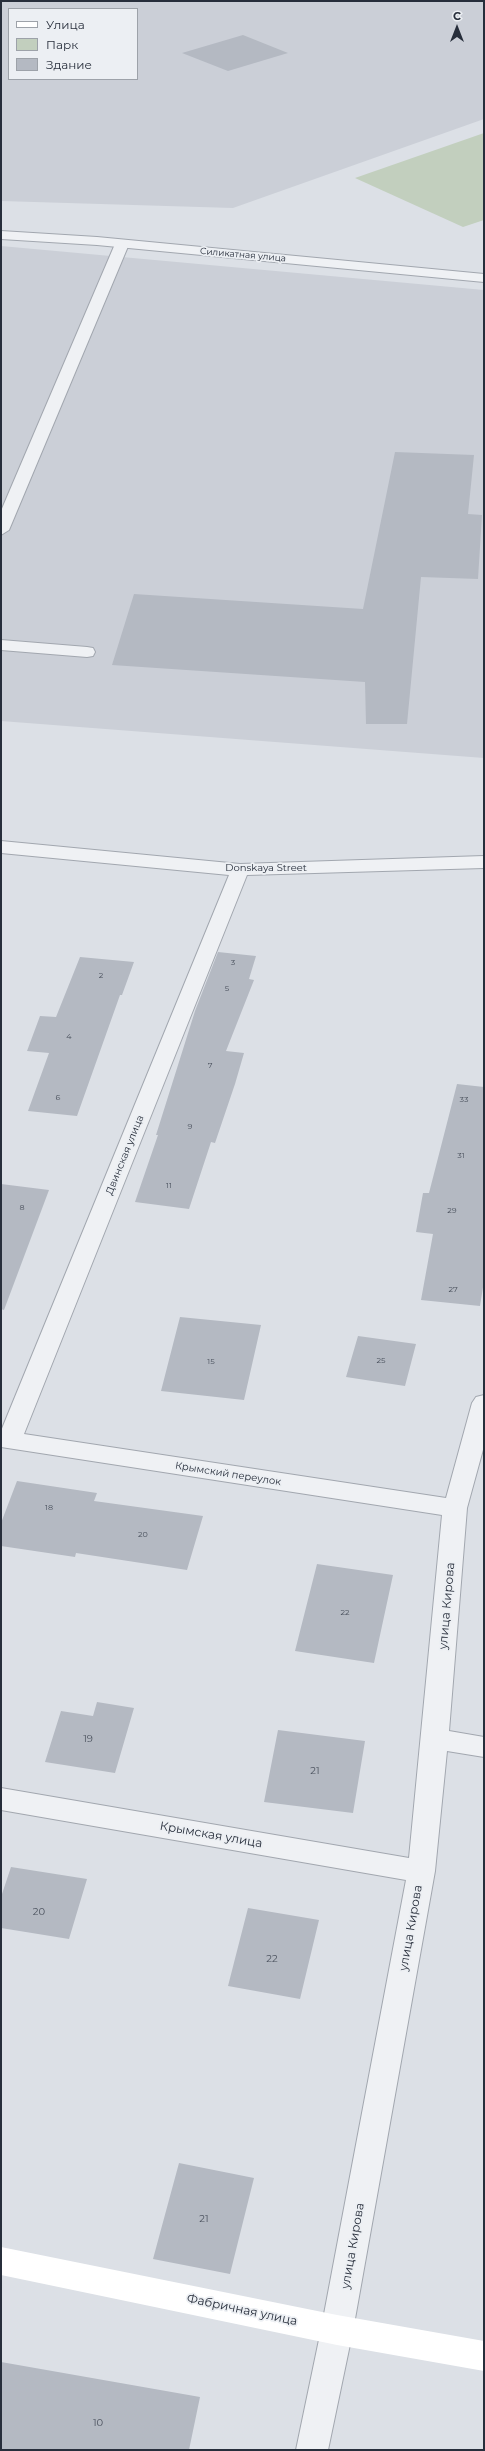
<!DOCTYPE html>
<meta charset="utf-8">
<style>
body{margin:0}
#map{position:relative;width:485px;height:2451px;overflow:hidden;background:#dce0e6;font-family:Montserrat,sans-serif}
canvas{display:block}
.frame{position:absolute;inset:0;border:2px solid #272e3b;pointer-events:none}
.legend{position:absolute;left:8px;top:8px;width:130px;height:72px;box-sizing:border-box;background:#eceff3;border:1px solid #9da2a9;margin:0;padding:5px 7px;list-style:none;font-size:12px;color:#272e3b}
.legend li{display:flex;align-items:center;gap:8px;height:20px}
.legend b{width:20px;border:1px solid #9da2a9}
.north{position:absolute;left:437px;top:8px;width:40px;height:40px;-webkit-text-stroke:3px #eceff3;paint-order:stroke;rotate:0deg;font-size:11px;font-weight:700;line-height:16px;text-align:center;color:#272e3b}
.north::after{content:'';display:block;margin:auto;width:14px;height:18px;background:#272e3b;clip-path:polygon(50% 0,100% 100%,50% 72%,0 100%)}
</style>
<div id="map">
<canvas width="485" height="2451"></canvas>
<div class="frame"></div>
<ul class="legend">
<li><b style="height:5px;background:#fff"></b>Улица</li>
<li><b style="height:11px;background:#c2cfbe"></b>Парк</li>
<li><b style="height:11px;background:#b4b9c2"></b>Здание</li>
</ul>
<div class="north">С</div>
</div>
<script>
const g = document.querySelector('canvas').getContext('2d');
g.lineJoin = 'round';
function fill(path, color) { g.fillStyle = color; g.fill(path, 'evenodd'); }
function stroke(path, color, width, dash) { g.strokeStyle = color; g.lineWidth = width; g.lineCap = dash ? 'butt' : 'round'; g.setLineDash(dash || []); g.stroke(path); }
function write(font, color, halo, rows, align = 'center') {
  g.font = font + ' Montserrat,sans-serif'; g.lineWidth = 3.5; g.setLineDash([]); g.textBaseline = 'middle'; g.strokeStyle = halo; g.fillStyle = color; for (const [text, x, y, turn = 0] of rows) {
    g.save(); g.translate(x, y); g.rotate((+turn || 0) * Math.PI / 180); g.textAlign = isNaN(turn) ? turn : align; if (halo) g.strokeText(text, 0, 0); g.fillText(text, 0, 0); g.restore();
  }
}
fill(new Path2D(`
 M1,1H484V119L233,208L1,201ZM9,9H137V79H9Z
 M1,246L484,290V758L1,721Z`), '#cbcfd7');
fill(new Path2D(`
 M484,133V220L463,227L355,178Z`), '#c2cfbe');
fill(new Path2D(`
 M243,35L288,53L228,71L182,53Z
 M395,452L474,455L468,514L482,515L478,579L421,577L407,724H366L365,682L112,665L134,594L363,609Z
 M218,952L256,956L249,979L254,980L226,1051L244,1053L235,1084L215,1143L211,1142L189,1209L135,1202L158,1135H156L195,1011Z
 M80,957L134,962L122,995H120L77,1116L28,1111L49,1053L27,1051L40,1016L56,1017Z
 M457,1084L484,1087V1281L480,1306L421,1300L433,1234L416,1232L423,1193H429Z
 M1,1184L49,1190L4,1310L1,1309Z
 M180,1317L261,1325L244,1400L161,1391Z
 M358,1336L416,1344L405,1386L346,1377Z
 M17,1481L97,1493L94,1501L203,1516L187,1570L76,1553L75,1557L1,1546V1523Z
 M317,1564L393,1575L374,1663L295,1651Z
 M97,1702L134,1708L115,1773L45,1762L61,1711L93,1716Z
 M278,1730L365,1741L353,1813L264,1802Z
 M11,1867L87,1879L69,1939L1,1928V1897Z
 M248,1908L319,1920L300,1999L228,1986Z
 M179,2163L254,2178L230,2274L153,2259Z
 M1,2362L200,2397L189,2450H1Z`), '#b4b9c2');
const service = new Path2D(`
 M122,240L129,244L9,530L1,535V511L115,244Z
 M1,640L87,647L93,648L95,652L93,656L87,657L1,650Z`);
const minor = new Path2D(`
 M1,841L240,864L484,856V868L247,875L24,1434L446,1498L472,1403L476,1397L484,1395V1446L467,1508L449,1731L484,1737V1757L447,1751L435,1871L353,2330L328,2450H296L321,2330L406,1880L1,1810V1788L409,1858L442,1515L1,1447V1431L229,875L1,853Z`);
const tertiary = new Path2D(`
 M1,231L97,237L484,274V282L97,245L1,239Z`);
stroke(service, '#a2a7af', 2);
stroke(minor, '#a2a7af', 2);
stroke(tertiary, '#a2a7af', 2);
fill(service, '#eff1f4');
fill(minor, '#eff1f4');
fill(tertiary, '#eff1f4');
fill(new Path2D(`
 M1,2247L337,2315L484,2341V2371L337,2345L1,2275Z`), '#fff');
write('8px', '#4a515d', null, [
 ["3",233,963],
 ["2",101,976],
 ["5",227,989],
 ["4",69,1037],
 ["7",210,1066],
 ["6",58,1098],
 ["33",464,1100],
 ["9",190,1127],
 ["31",461,1156],
 ["11",169,1186],
 ["8",22,1208],
 ["29",452,1211],
 ["27",453,1290],
 ["25",381,1361],
 ["15",211,1362],
 ["18",49,1508],
 ["20",143,1535],
 ["22",345,1613]
]);
write('9px', '#272e3b', '#eceff3', [
 ["Силикатная улица",243,255,5]
]);
write('10px', '#272e3b', '#eceff3', [
 ["Donskaya Street",266,868],
 ["Двинская улица",125,1155,-68],
 ["Крымский переулок",228,1474,9]
]);
write('10px', '#4a515d', null, [
 ["19",88,1739],
 ["21",315,1771],
 ["20",39,1912],
 ["22",272,1959],
 ["21",204,2219],
 ["10",98,2423]
]);
write('12px', '#272e3b', '#eceff3', [
 ["улица Кирова",447,1606,-85],
 ["Крымская улица",211,1835,10],
 ["улица Кирова",411,1928,-80],
 ["улица Кирова",353,2246,-80],
 ["Фабричная улица",242,2310,12]
]);
</script>
